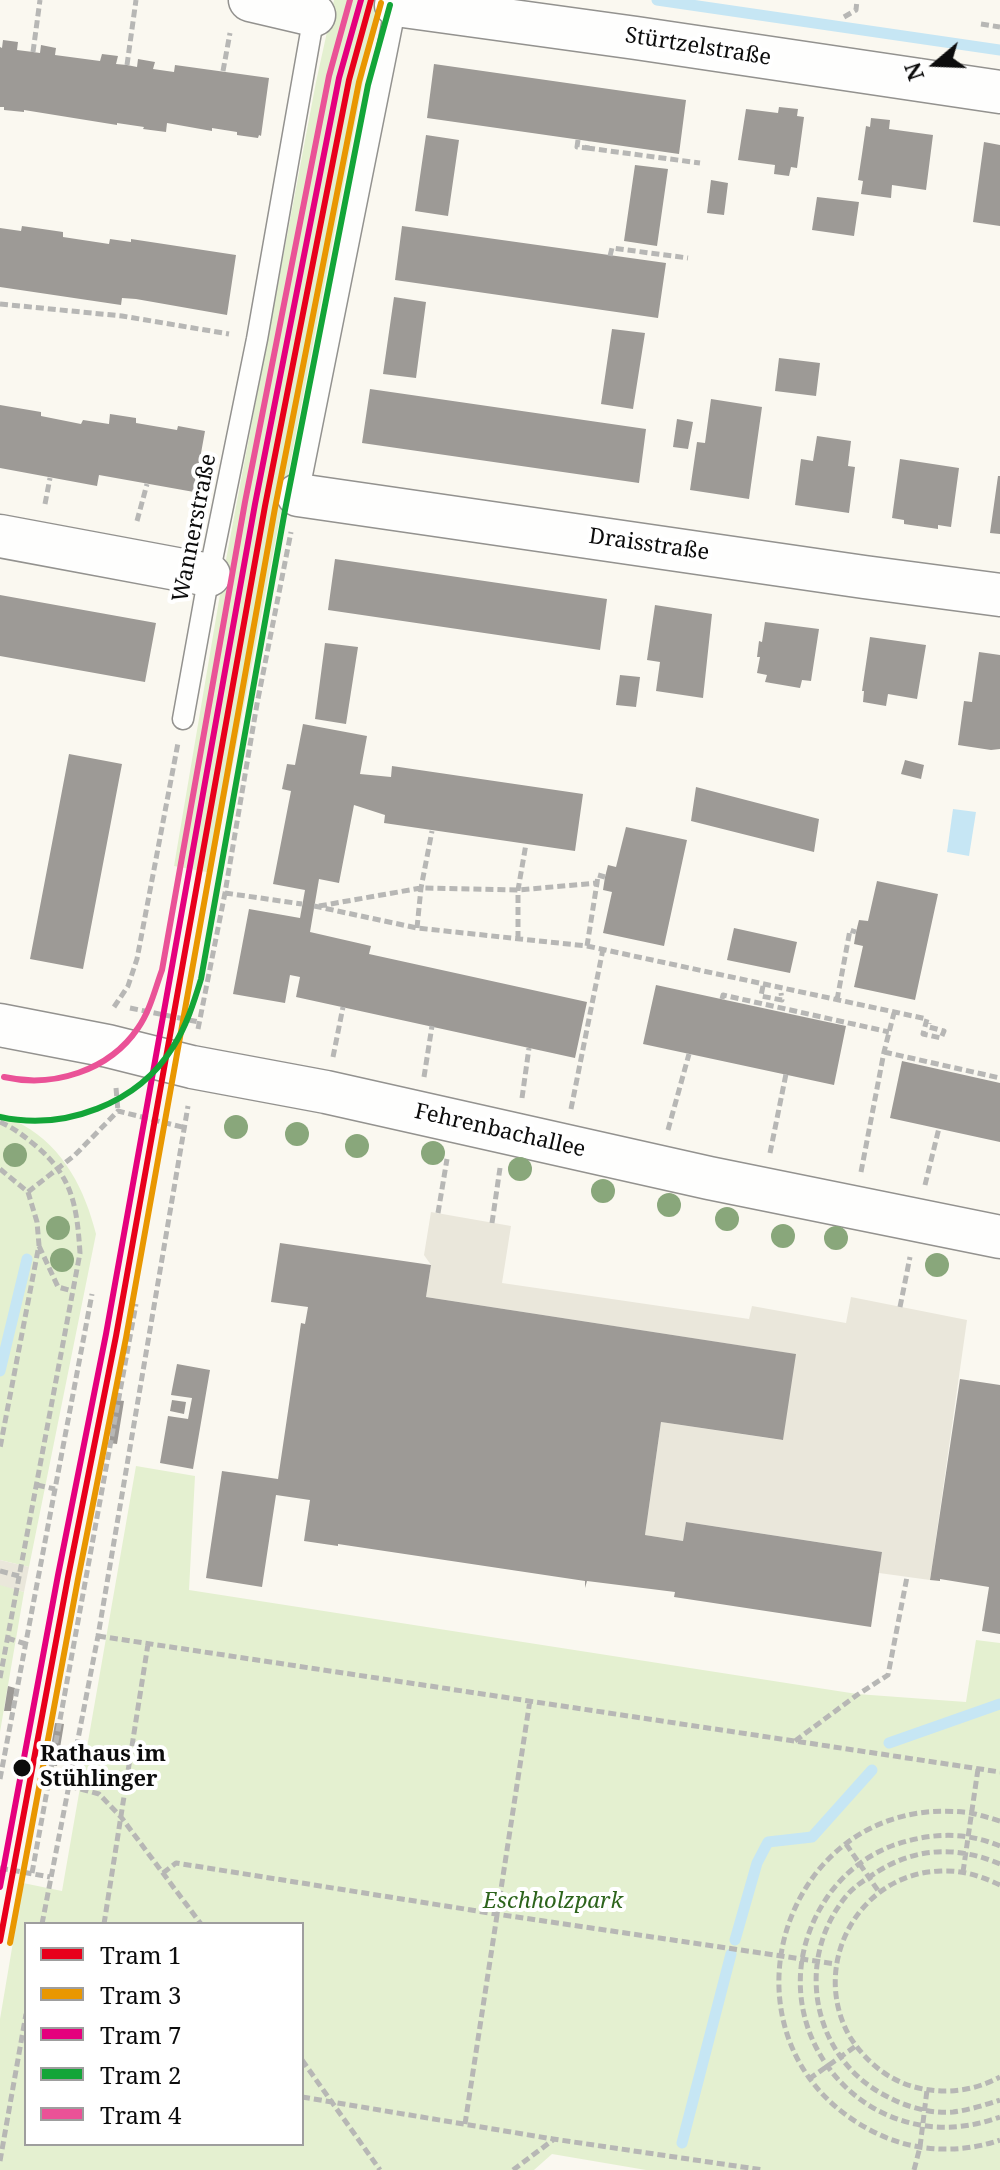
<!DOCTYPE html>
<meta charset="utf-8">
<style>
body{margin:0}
#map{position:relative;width:1000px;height:2170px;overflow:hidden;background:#faf8f0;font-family:"Noto Serif",serif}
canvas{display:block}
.legend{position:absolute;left:24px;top:1922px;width:280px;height:224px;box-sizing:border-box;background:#fff;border:2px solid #9e9e9e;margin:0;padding:10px 14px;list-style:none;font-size:24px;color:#0c0c0c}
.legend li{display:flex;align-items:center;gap:16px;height:40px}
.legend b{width:40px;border:2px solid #9e9e9e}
.north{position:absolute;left:896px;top:24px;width:80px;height:80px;-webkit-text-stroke:6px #fff;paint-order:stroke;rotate:251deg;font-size:22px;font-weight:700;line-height:32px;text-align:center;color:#0c0c0c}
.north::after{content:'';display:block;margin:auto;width:28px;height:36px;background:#0c0c0c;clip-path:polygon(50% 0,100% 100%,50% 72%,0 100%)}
</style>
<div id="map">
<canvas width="1000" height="2170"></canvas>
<ul class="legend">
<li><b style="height:10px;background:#e8001b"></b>Tram 1</li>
<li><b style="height:10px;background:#e99701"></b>Tram 3</li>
<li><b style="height:10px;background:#e5007d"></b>Tram 7</li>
<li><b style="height:10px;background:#13a538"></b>Tram 2</li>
<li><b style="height:10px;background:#ea5297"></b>Tram 4</li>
</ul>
<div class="north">N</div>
</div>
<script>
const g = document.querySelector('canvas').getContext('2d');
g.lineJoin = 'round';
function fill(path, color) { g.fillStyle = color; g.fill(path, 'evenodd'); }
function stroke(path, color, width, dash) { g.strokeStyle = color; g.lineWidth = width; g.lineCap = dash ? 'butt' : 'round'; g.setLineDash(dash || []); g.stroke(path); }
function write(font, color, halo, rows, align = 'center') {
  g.font = font + ' "Noto Serif",serif'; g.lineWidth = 8; g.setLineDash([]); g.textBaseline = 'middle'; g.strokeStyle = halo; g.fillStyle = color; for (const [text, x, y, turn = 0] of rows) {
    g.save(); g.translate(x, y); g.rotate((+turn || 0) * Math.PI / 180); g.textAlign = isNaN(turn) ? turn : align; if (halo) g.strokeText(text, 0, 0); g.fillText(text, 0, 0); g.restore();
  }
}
fill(new Path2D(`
 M334,0H383L369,51L212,873L174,866L225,565L316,82Z
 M0,1113C8,1115 15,1120 23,1125C64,1148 85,1190 96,1234L29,1567L0,1560Z
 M136,1466L195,1476L189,1590L857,1694L966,1702L976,1640L1000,1643V2170H646L552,2154L534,2170H0V2019L23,1883L62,1891ZM26,1924H302V2144H26Z
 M0,1581L6,1586L24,1592L0,1732Z`), '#e4f0d0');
fill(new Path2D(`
 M431,1212L511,1226L502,1283L749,1319L752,1306L846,1323L851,1297L967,1320L930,1580L879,1573L882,1552L686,1522L683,1541L645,1535L661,1422L782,1440L795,1354L426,1297L431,1265L424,1255Z
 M0,1560L29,1567L24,1592L0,1585Z`), '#eae7db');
fill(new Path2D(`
 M953,809L976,812L969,856L947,852Z`), '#c6e6f4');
stroke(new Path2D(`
 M657,0L1000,50
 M0,1371L27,1259
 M889,1743L1000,1704
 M735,1940L757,1863L768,1842L812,1837L872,1770
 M682,2143L731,1954`), '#c6e6f4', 11);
fill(new Path2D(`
 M3,40L18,42L17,50L33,52L40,53L41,45L56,48L55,55L100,61L102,54L118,56L116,64L127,65L137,67L138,59L155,62L153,69L174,72L175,65L269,78L261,136L259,135L258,138L237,135V132L212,128V131L167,123L166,132L143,129L144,127L117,123V125L24,110V112L4,110V107H0V47L2,48Z
 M434,64L686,100L679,154L427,118Z
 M779,107L798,109L797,116L804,117L797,168L791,167L789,176L774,174L775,165L738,160L746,109L778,113Z
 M871,118L890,120L889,129L933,135L926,190L892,185L891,198L861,194L863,181L858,180L862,154L866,126L870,127Z
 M426,135L459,140L448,216L415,211Z
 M984,142L1000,145V226L973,222Z
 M635,165L668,169L657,246L624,241Z
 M711,180L728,183L724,215L707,213Z
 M817,197L859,202L854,236L812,230Z
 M22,226L63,232V237L109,244L110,239L131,242V239L236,255L227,315L136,299L122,298L121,305L0,287V228L21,231Z
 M402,226L666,263L658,318L395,280Z
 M394,297L426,302L416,378L383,374Z
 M612,329L645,333L633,409L601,404Z
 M779,358L820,363L816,396L775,391Z
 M370,389L646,429L639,483L362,443Z
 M711,399L762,407L749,499L690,490L697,442L705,443Z
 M0,405L41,412V416L81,424L83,420L109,424L110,414L136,418V423L177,430L178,426L205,431L194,492L99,475L97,486L0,468Z
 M677,419L693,422L688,449L673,447Z
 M817,436L851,441L848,466L855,467L849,513L795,505L801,459L813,461Z
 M900,459L959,468L951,527L938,525V529L904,524V520L892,518Z
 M998,476H1000V534L990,533Z
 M335,559L607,599L600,650L328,610Z
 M0,595L156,623L145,682L0,656Z
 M655,605L712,614L703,698L656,691L660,662L647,660Z
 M765,622L819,629L811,681L802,680L800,688L765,682L767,675L757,673L760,657H757L759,641L762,642Z
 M870,637L926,645L917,699L888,694L886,706L863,702L864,691H862Z
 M325,643L358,647L346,724L315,719Z
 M979,652L1000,655V749L991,750L958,745L964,701L972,702Z
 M620,675L640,677L636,707L616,705Z
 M303,724L367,736L360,774L391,777L392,766L583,794L575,851L384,823L385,815L354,805L339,883L319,879L310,932L371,946L369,954L587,1002L575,1058L296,997L300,977L290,975L285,1003L233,994L249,909L300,918L305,890L273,884L291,791L282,789L287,764L295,765Z
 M69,754L122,764L83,969L30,959Z
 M905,760L924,765L921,779L901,774Z
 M696,787L819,819L814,852L691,821Z
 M626,827L687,840L664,946L603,933L612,892L603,890L605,877L608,865L616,867Z
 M877,881L938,894L915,1000L854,987L863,946L854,944L856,932L859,920L868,921Z
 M734,928L797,942L790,973L727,960Z
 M656,985L846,1026L834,1085L643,1044Z
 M902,1061L1000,1083V1142L890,1118Z
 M280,1243L431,1265L426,1297L796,1354L783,1440L661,1422L645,1535L683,1541L686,1522L882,1552L871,1627L674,1597L675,1592L587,1581L585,1588V1581L338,1544V1546L304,1541L310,1500L276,1495L262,1587L206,1578L222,1471L278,1479L301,1323L305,1324L308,1307L271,1302Z
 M177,1364L210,1370L193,1469L160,1463L168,1416L188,1419L192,1398L171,1395Z
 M960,1379L1000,1385V1634L982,1631L989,1587L940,1579V1581L930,1580Z
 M116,1400L124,1401L117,1444L109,1443Z
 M172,1400L186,1402L184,1414L170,1411Z
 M8,1686L15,1688L11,1711H4Z
 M55,1723L64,1724L57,1766L48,1765Z`), '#9d9a96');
const lane = new Path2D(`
 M298,495L396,5
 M183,719L209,575L257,339L314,15`);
const street = new Path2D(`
 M250,0L314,15
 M396,5L636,38L1000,92
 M298,495L864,577L1000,595
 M0,536L209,575
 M0,1025L108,1046L192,1067L326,1092L709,1178L1000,1237`);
stroke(lane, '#93928f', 23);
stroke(street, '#93928f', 45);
stroke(new Path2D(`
 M844,17L856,10L857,0
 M981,24L1000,27
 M33,52L40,0
 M127,65L136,0
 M223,71L230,33
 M578,140L577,147L587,148L588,141
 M587,148L700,163
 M610,256L612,248L688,258
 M0,304L122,316L229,334
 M45,504L50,478
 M137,521L147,484
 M225,893L302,904
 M314,906L417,928L587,946L597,883
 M319,906L421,888L518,890L597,883L598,875L605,877
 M417,928L421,888L432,831
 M518,939V890L526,844
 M587,946L927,1019L923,1034L941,1038L944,1031L929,1027V1023
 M763,986L761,996L782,1000L781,993
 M722,999L723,995L889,1032
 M837,1000L850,930L856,932
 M114,1007L128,986L137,959L178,743
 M130,1008L199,1022
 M198,1029L225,893L257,704L291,532
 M884,1052L1000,1078
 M333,1057L343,1007
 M424,1077L432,1026
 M116,1088L118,1111
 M522,1098L529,1048
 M571,1109L603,949
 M0,1122C14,1128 24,1136 36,1146C73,1177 77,1207 80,1253L0,1678
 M668,1130L689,1054
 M770,1153L786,1074
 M0,1169L28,1192L37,1222L39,1245L0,1448
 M861,1172L884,1052L894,1013
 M925,1185L939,1128
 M28,1192L75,1155L118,1111L186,1128
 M438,1213L447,1159
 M492,1223L500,1168
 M39,1246L58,1287L72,1291
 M900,1307L910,1257
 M37,1485L55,1489
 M0,1571L19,1576
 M98,1636L1000,1772
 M7,1638L26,1644
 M795,1741L857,1695L888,1675L907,1577
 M0,1779L92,1294
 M69,1786L99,1794L121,1817L201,1924
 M1000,1821C990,1818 980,1815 971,1813C779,1787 702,2048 876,2133C914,2152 960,2154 1000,2140
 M846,1844L879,1892
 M1000,1846C964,1831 930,1833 894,1845C867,1855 844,1873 828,1896C745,2017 862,2168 1000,2117
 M1000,1864C958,1846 916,1847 877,1872C868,1878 856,1885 848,1894C793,1958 811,2059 888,2097C907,2107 931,2114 953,2112C969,2110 985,2105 1000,2100
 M0,1868L50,1877
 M963,1872L978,1769
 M32,1873L136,1304
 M163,1873L176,1863L496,1914L836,1964
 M1000,1885C981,1876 962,1870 941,1871C858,1873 809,1966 850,2037C864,2059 885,2078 911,2086C941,2095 972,2092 1000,2077
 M42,1924L98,1636L188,1106
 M104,1924L148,1644
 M302,2060L380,2170
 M809,2079L856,2046
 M302,2097L553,2139L763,2170
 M465,2124L530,1700
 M0,2161L26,2014
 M513,2170L553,2140
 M914,2170L920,2147L927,2090`), '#b7b7b5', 5, [8, 4]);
stroke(lane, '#fefefd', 20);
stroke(street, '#fefefd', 42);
stroke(new Path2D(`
 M0,1941L68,1577L116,1336L265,506L349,80L371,0`), '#e8001b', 6);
stroke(new Path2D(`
 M10,1943L78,1579L126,1338L275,508L359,82L381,3`), '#e99701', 6);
stroke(new Path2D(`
 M0,1887L58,1575L106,1334L255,504L339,78L361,0`), '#e5007d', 6);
stroke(new Path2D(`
 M0,1117C64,1131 138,1104 173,1047C186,1027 194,1002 201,979L285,510L368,85L390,5`), '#13a538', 6);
stroke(new Path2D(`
 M4,1077C53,1088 109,1071 138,1028C150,1011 155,989 162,970L245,502L329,76L350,0`), '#ea5297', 6);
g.fillStyle = '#89a77b';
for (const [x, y] of [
 [236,1127],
 [297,1134],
 [357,1146],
 [433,1153],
 [15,1155],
 [520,1169],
 [603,1191],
 [669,1205],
 [727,1219],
 [58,1228],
 [783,1236],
 [836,1238],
 [62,1260],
 [937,1265]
]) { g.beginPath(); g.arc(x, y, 12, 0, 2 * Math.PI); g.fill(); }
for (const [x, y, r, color] of [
 [22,1768,10,"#0c0c0c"]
]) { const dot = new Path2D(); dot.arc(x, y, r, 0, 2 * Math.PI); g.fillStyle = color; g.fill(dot); stroke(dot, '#fff', 3); }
write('22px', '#0c0c0c', '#fff', [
 ["Stürtzelstraße",698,47,9],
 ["Wannerstraße",195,528,-79],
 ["Draisstraße",649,545,8],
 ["Fehrenbachallee",500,1131,13]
]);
write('bold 22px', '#0c0c0c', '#fff', [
 ["Rathaus im",40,1755],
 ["Stühlinger",40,1780]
], 'left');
write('italic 22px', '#2d641c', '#fff', [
 ["Eschholzpark",553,1902]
]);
</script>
